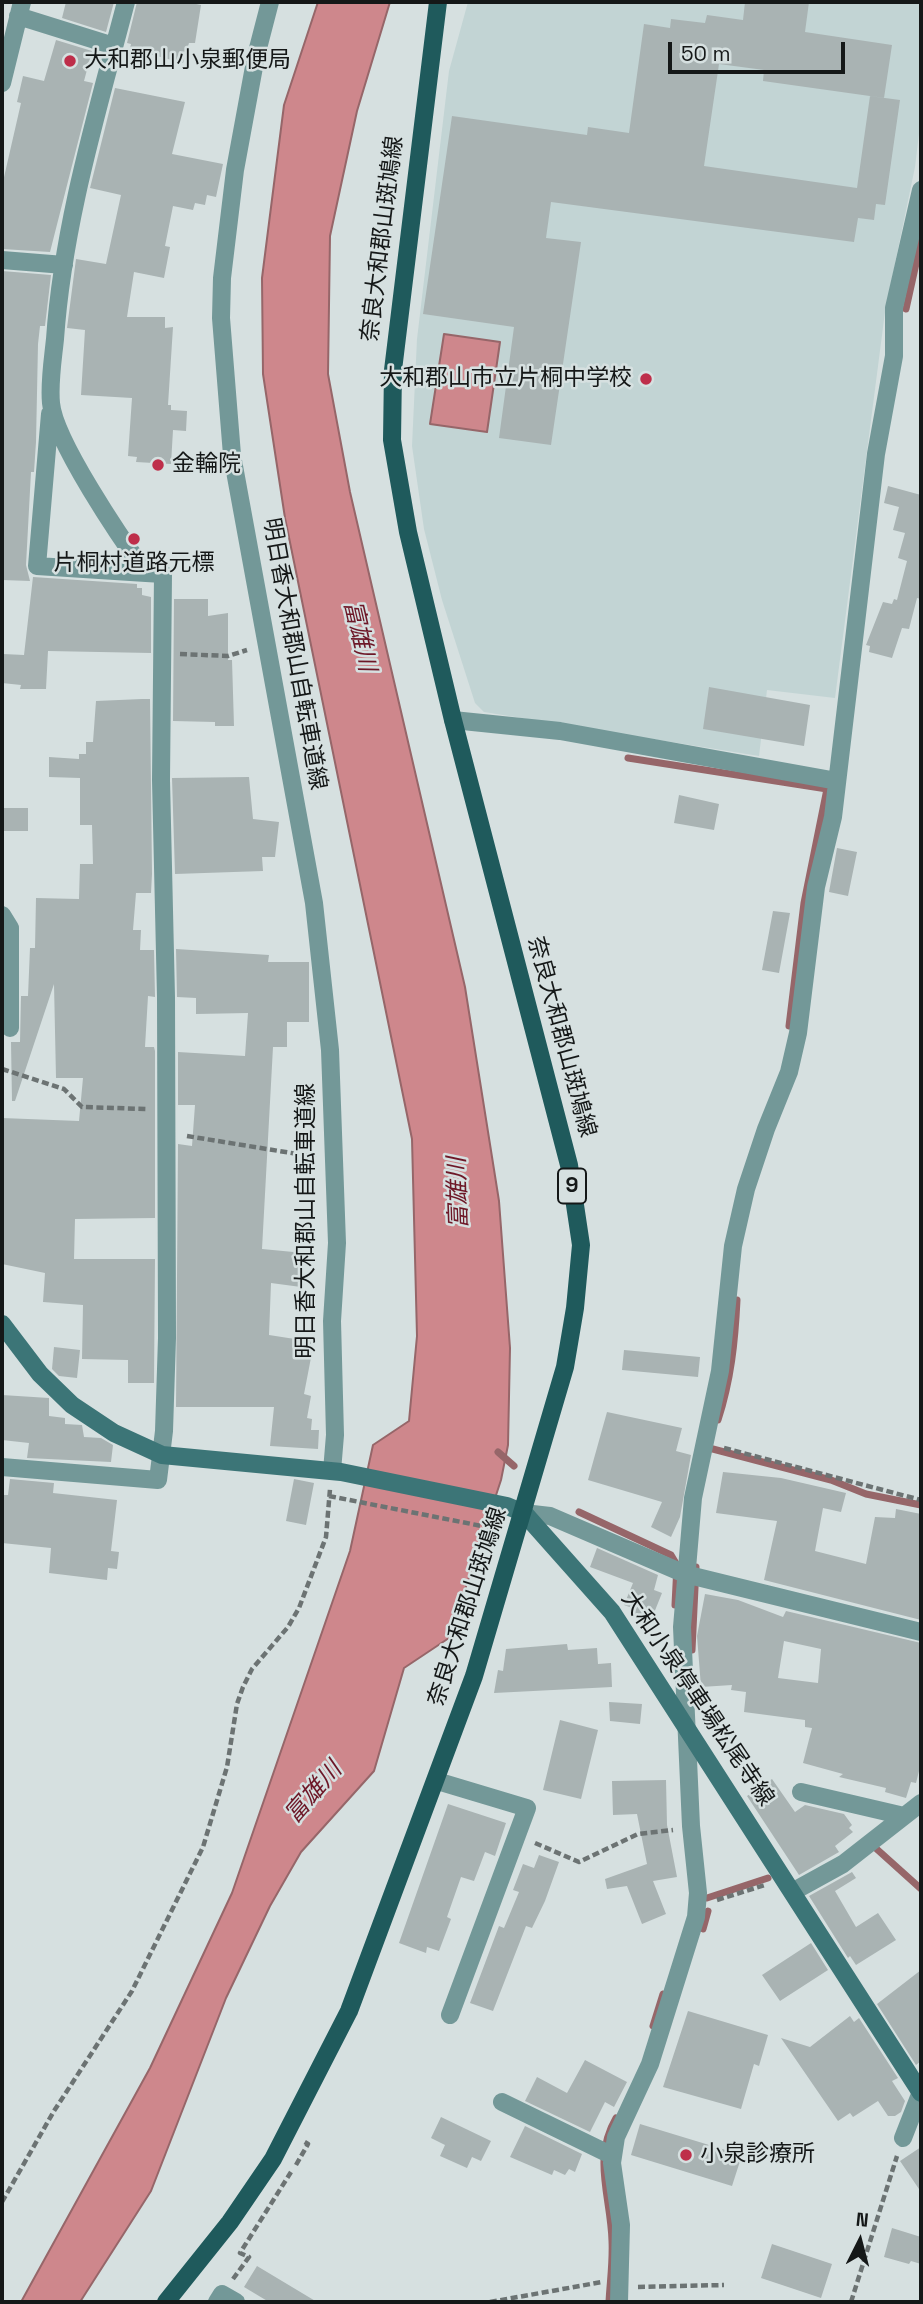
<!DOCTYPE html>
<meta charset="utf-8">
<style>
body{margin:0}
#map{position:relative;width:923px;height:2304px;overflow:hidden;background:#d6e0e0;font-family:"Space Grotesk",sans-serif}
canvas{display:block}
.frame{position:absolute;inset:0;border:4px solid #151818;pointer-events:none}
.north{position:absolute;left:825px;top:2206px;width:70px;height:70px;-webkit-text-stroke:5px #d6e0e0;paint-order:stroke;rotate:6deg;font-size:19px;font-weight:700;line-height:28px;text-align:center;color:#151818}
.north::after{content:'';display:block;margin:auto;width:24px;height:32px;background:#151818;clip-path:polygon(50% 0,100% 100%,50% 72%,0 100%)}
.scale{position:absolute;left:668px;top:42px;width:177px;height:32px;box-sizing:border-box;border:4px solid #151818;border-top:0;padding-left:9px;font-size:21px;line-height:24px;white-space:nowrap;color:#151818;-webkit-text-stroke:5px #d6e0e0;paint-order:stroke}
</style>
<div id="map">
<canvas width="923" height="2304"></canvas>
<div class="frame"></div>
<div class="north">N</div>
<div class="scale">50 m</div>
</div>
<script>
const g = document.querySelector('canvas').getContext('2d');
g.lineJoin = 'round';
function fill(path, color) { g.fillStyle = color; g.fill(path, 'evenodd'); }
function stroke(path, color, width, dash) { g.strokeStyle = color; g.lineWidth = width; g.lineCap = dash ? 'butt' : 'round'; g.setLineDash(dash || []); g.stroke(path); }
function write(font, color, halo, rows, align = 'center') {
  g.font = font + ' "Space Grotesk","Noto Sans JP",sans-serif'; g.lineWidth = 5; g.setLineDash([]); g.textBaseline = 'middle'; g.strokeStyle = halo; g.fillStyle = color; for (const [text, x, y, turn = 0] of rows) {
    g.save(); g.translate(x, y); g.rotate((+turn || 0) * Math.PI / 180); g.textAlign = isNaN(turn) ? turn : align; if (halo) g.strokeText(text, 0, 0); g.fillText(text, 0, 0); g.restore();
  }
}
fill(new Path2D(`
 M468,2H921V117L915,167L885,312L835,698L767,690L759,756L484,712L475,703L442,600L424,529L412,446L417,339L449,71Z`), '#c2d4d4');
const water = new Path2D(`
 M318,2H390L357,111L330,236L328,374L350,492L465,987L499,1201L510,1348L508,1445L501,1480L449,1638L404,1668L374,1771L301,1852L270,1906L226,1998L151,2191L80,2302H21L150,2068L232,1893L350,1551L373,1445L409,1421L417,1336L412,1139L285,518L263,374L262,278L284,105Z
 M444,334L500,342L487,432L430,424Z`);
fill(water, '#ce878c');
stroke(water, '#966669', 2);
stroke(new Path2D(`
 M906,309L921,241
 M628,758L827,789L804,903L789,1026
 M718,1420C731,1380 735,1342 737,1300
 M709,1448L831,1480L866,1494L921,1505
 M498,1452L514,1466
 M579,1512L671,1555L677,1565L675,1605
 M692,1650L696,1567
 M870,1843L921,1889
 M707,1898L768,1878
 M703,1929L708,1911
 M653,2026L663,1994
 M609,2302C610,2282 613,2262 612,2241C611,2197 592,2159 616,2118`), '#966669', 7);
fill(new Path2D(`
 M66,2H114L106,32L62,18Z
 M137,2H187L201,5L195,43H189L183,63L130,49L131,44L127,43Z
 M745,2H809L805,32L892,45L884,98L763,81L764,70L719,64L704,166L857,188L870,96L900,100L885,205L876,204L874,220L858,218L854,242L551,202L546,238L581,242L551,445L499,438L514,327L423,314L452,116L587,135L588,127L629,133L644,24L670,28L671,19L705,23L707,15L743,20Z
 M56,40L92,51L84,81L93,83L50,252L2,249V186L21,103L17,102L23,76L44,81Z
 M115,88L185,102L172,154L223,164L216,197L207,195L205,205L195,203L193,210L173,206L165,246L170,247L164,278L134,272L127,317H165V328L173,327L168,405H171V410L187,411L186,431L173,430L171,464L136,462L137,457L128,456L132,398L81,395L85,330L67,328L76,259L106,264L121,195L90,188Z
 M2,271L51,275L45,326H40L38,344L36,442L34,472H31L26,565L30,581L2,580Z
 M888,486L921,495V599L917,598L909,629L902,628L892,658L869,652L870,646L866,645L883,602L892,604L894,599L897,600L907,561L898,558L905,533L893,530L899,507L884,503Z
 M33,577L137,584V588H142V595L151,597V653L48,651L46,689H20L21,685L2,683L3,654L24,655Z
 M174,599H208V616L228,613V660H232L234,726H215V722L173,721Z
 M709,687L810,705L804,746L703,729Z
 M142,699H150L152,874L151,893H136L133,930H141L140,950H154L155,997L148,996L145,1047H154L155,1051V1218L75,1219L74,1259H155L154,1383H128V1360L82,1359L83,1305L43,1302L45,1273L2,1264V1118L79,1121L83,1078H56L54,984L15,1101H12L11,1042H20L21,996H28L30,948H35L36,898L79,899L80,864H93L92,825H80V778L49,777V757L79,759V754H86V742H93L96,701Z
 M249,777L253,819L279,822L275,857H262L263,871L175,874L172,778Z
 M679,795L719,804L714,830L674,823Z
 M2,808H28V831H2Z
 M837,848L857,852L848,896L829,892Z
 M773,911L790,913L779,973L762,970Z
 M176,949L269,955L268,962H309V1022H287V1047H273L262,1249L304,1253L301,1287L271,1283L269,1335L314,1342L304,1394L311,1396L307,1418L312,1419L311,1430H319L318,1449L270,1446L274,1407H176L178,1144L192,1146L195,1105H178V1052L245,1056L248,1013L196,1014V998L177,997Z
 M54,1347L80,1350L77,1378L59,1376L52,1369Z
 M624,1350L700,1357L698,1377L622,1370Z
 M2,1395L49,1398V1416L65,1418V1424L82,1425L84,1437L101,1438L113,1445L111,1462L27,1458L29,1443L2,1440Z
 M607,1412L682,1428L676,1451L691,1455L680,1517L671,1537L651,1527L662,1502L588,1480Z
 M723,1472L781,1478L846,1493L841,1512L823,1508L815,1551L866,1564L875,1517L895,1518L896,1509L921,1514V1620L764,1580L777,1521L716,1513Z
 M10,1479L54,1483L53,1493L117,1500L111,1551L119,1552L117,1569L108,1568L107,1580L49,1573L51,1548L2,1543V1495H8Z
 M294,1479L314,1483L306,1525L286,1521Z
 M597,1548L658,1575L654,1590L662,1593L650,1623L632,1616L635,1609L624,1605L633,1583L590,1567Z
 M705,1594L738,1600L783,1617L786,1611L921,1643V1763L916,1783L911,1782L906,1798L885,1792L886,1788L839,1777L843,1774L803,1763L812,1728L805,1727V1720L744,1712L746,1692L731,1690L732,1685L701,1687L697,1636ZM784,1641L821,1649L818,1683L778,1678Z
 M567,1644L568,1650L597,1648L598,1664L611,1663L612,1687L494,1693L498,1670L503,1671L506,1649Z
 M609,1702L642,1704L640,1724L610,1721Z
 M560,1720L598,1730L581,1799L543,1790Z
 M772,1779L795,1812L805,1805L844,1814L852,1825L849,1828L853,1832L835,1846L839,1852L799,1875L747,1796Z
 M666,1780L667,1825L677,1877L653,1881L666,1914L642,1924L627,1886L607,1889L605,1879L647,1864L637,1814L613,1815L612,1781Z
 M448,1804L506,1823L495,1856L485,1852L474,1881L461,1877L447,1917L451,1919L439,1951L427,1947L426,1953L399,1943Z
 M539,1855L559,1862L545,1901L532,1928L526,1926L493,2011L470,2003L499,1926L504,1928L519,1892L513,1890L523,1864L534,1868Z
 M852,1872L856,1878L835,1891L856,1927L878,1913L896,1940L856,1965L850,1956L848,1958L809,1896Z
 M811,1943L828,1970L780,2001L762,1975Z
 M921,1970V2061L916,2065L877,2004Z
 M688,2011L768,2035L759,2066L754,2064L741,2109L663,2087Z
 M850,2016L854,2022L859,2018L898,2078L892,2081L905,2101L901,2112L895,2116H888L878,2101L853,2117L850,2113L838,2121L781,2038L810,2047Z
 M585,2060L627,2082L614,2107L605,2102L590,2132L525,2101L537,2077L567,2093Z
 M441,2117L491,2141L481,2161L472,2157L467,2168L440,2156L445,2145L431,2138Z
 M640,2124L742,2155L732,2186L631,2155Z
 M525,2126L582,2154L575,2172L569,2169L565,2175L554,2170L552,2175L510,2157Z
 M921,2147V2192L900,2161Z
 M892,2228L921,2237V2264L911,2261L909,2264L884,2257Z
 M772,2244L832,2264L821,2298L761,2278Z
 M257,2266L317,2302H269L244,2287Z`), '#a9b3b3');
stroke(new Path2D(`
 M180,654L228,656L247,650
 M2,1069L64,1089L82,1107L147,1109
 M187,1136L316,1157
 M724,1448L921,1500
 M329,1496L497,1529
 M535,1843L579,1862L638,1834L673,1830
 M717,1900L765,1885
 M296,2165L308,2144L303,2141
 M2,2202L54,2111L132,1991L203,1847L227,1767L237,1704L243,1687L252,1669L288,1627L299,1608L326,1537L330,1489
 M233,2279L249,2257L240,2253L291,2172
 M638,2287L724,2285
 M490,2302L602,2282
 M851,2302L897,2156`), '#6c7373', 4.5, [7, 3.5]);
stroke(new Path2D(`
 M270,2L256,56L235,170L222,278L221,318L232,455L314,903L330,1050L337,1243L332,1321L335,1435L332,1471
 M18,16L114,46
 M2,83L22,2
 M2,260L64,265
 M50,414L37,566L146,573
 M453,720L560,731L837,781
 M2,915L10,928V1028
 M2,1467L158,1480L164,1431L167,1338L166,997L161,780L163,574L146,573C122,540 54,440 51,403C49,382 53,359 55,339C63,224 97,113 126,2
 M524,1513L550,1516L685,1574L921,1632
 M437,1781L527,1808L450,2015
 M801,1792L904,1816
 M794,1891L843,1864L921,1803
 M502,2102L613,2156
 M903,2138L921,2092
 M217,2302L222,2294L236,2302
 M619,2302L621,2225L612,2163L616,2137L650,2064L696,1917L698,1893L691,1826L682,1627L693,1498L720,1371L733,1246L746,1189L766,1129L789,1072L798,1033L816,887L833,817L876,454L894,356V308L921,190`), '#739898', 18);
stroke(new Path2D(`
 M2,1324L40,1374L72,1405L114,1433L162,1455L341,1472L507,1506L524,1513L612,1612L921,2093`), '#3c7577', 18);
stroke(new Path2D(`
 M166,2302L230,2222L273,2159L349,2011L474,1676L565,1367L575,1308L581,1245L569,1165L453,720L408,532L392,440L393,370L438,2`), '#1f5a5c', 18);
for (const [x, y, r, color] of [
 [70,61,7,"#be2e4a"],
 [646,379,7,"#be2e4a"],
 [158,465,7,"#be2e4a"],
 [134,539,7,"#be2e4a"],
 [686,2155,7,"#be2e4a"]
]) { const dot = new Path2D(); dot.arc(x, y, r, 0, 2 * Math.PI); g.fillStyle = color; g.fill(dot); stroke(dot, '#d6e0e0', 2.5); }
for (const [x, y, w] of [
 [572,1186,28]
]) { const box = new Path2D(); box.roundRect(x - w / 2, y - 17.5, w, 35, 5); g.fillStyle = '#d6e0e0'; g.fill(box); stroke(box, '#151818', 2); }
write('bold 21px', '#151818', null, [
 ["9",572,1186]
]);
write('23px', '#151818', '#d6e0e0', [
 ["大和郡山小泉郵便局",84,61],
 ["大和郡山市立片桐中学校",632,379,"right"],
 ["金輪院",172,465],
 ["片桐村道路元標",134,564,"center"],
 ["小泉診療所",700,2155]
], 'left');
write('23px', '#151818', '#d6e0e0', [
 ["奈良大和郡山斑鳩線",383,239,-83],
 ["明日香大和郡山自転車道線",294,654,80],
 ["奈良大和郡山斑鳩線",561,1037,75],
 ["明日香大和郡山自転車道線",307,1221,-90],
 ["奈良大和郡山斑鳩線",468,1607,-72],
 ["大和小泉停車場松尾寺線",697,1699,56]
]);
write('italic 24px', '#6d1727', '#d6e0e0', [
 ["富雄川",359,636,77],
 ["富雄川",459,1193,-92],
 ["富雄川",314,1793,-49]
]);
</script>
